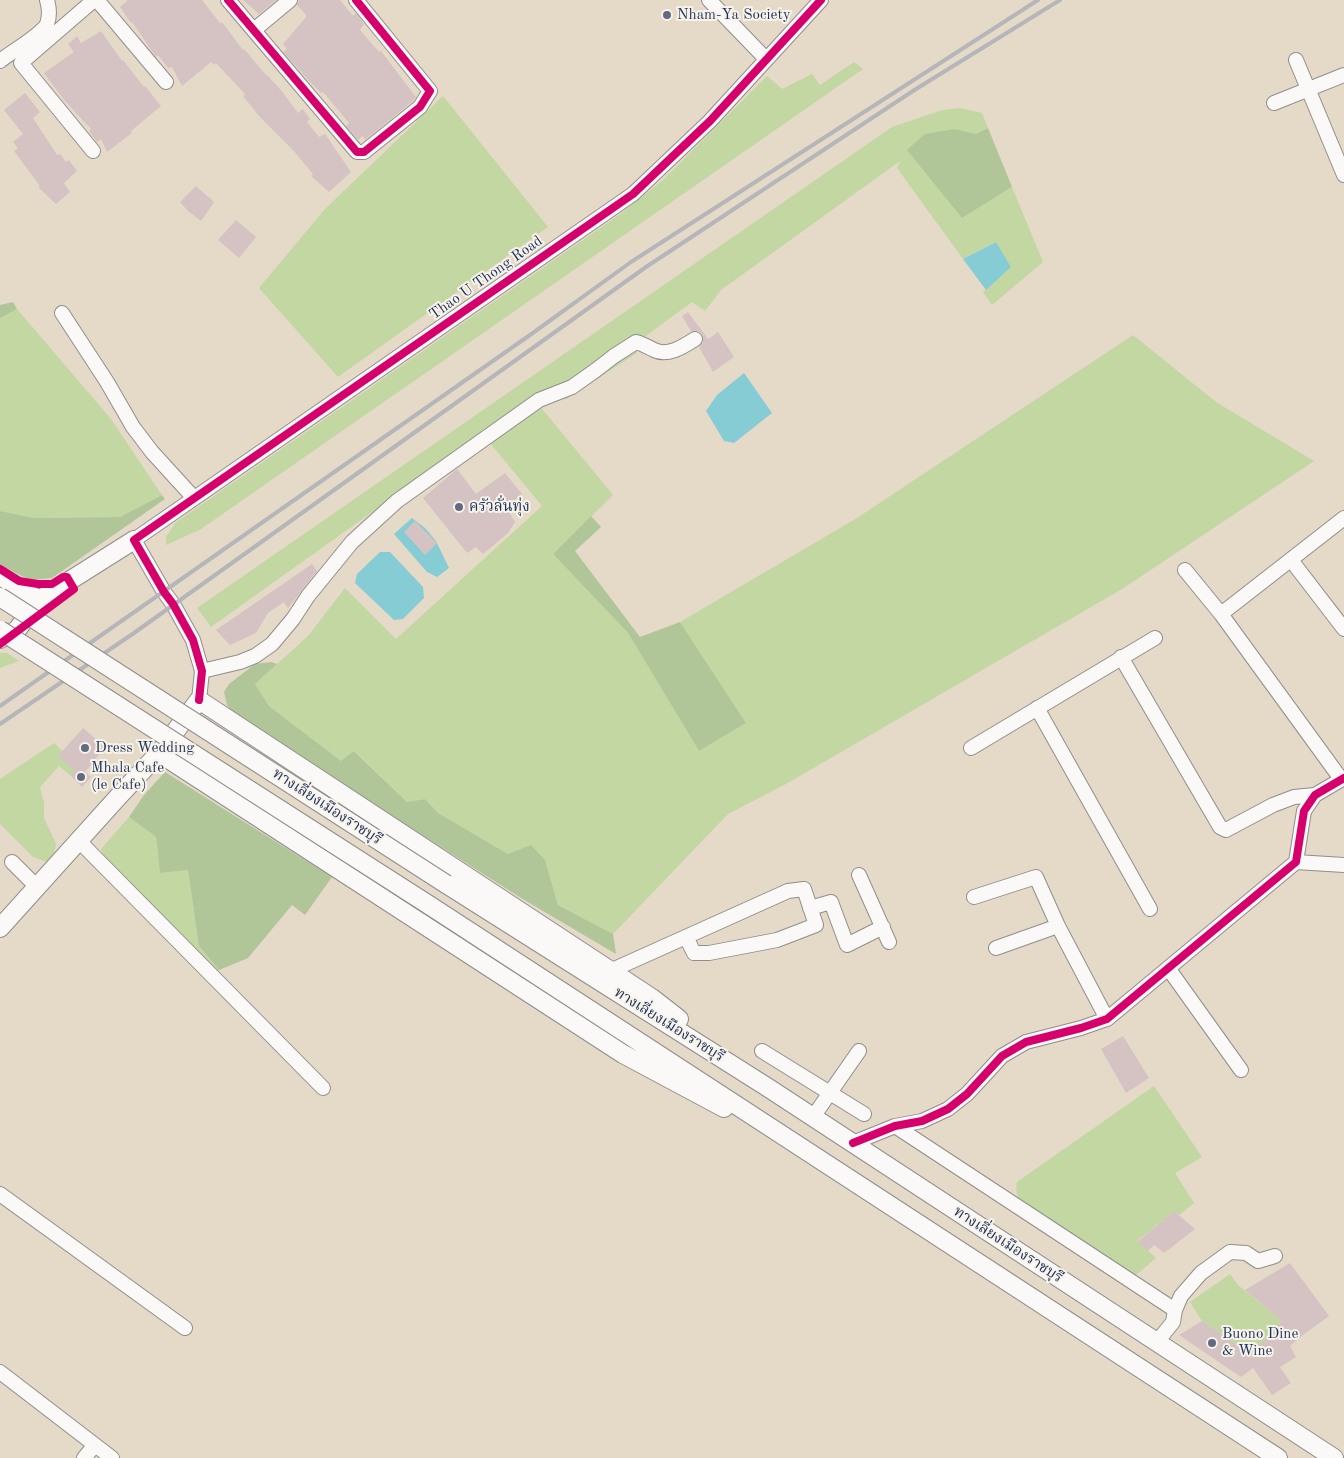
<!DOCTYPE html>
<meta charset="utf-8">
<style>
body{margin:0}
canvas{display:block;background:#e5d9c8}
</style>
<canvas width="1344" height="1458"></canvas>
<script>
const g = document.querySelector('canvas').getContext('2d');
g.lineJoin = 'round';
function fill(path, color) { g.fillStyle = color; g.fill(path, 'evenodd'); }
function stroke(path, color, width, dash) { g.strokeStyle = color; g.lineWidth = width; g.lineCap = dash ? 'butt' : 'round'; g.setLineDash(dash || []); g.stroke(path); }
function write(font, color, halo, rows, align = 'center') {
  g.font = font + ' "Old Standard TT","Noto Serif Thai",serif'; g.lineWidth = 4; g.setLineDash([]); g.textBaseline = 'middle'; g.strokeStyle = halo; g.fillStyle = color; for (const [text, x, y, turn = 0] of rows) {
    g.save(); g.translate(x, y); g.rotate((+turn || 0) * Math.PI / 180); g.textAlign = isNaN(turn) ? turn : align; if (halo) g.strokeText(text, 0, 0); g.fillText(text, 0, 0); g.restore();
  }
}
fill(new Path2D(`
 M854,62L863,69L201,529L166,545V537L175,523L619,215L663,180L767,76L782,89L812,74L820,85Z
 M443,96L548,227L338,377L259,288L325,209Z
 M960,108L982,113L988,128L976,134L955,129L962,218L1012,187L1043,262L992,305L983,292L1011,267L995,242L963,259L897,168L900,161L721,290L705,311L692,302L632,346L637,353L565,400L557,385L544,392L483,433L211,627L197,608L892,127L942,110Z
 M17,309L111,419L162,495L120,517L34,518L0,511V318Z
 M1133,335L1216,402L1314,461L1122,589L786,784L728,814L613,934L558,905L545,860L508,854L438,813L425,799L407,802L355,751L341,761L269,706L255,684L308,636L345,588L396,639L542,506L490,443L539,405L613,495L553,554L628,633L699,751L746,723L680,622L857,518Z
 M0,653H7L19,661L0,668Z
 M54,743L79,767L71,776L59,766L40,787L44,803V818L56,844L54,854L47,862L33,857L0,824V779Z
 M129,817L156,837L160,873L188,870L199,946L219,970L211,973L103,854L101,849Z
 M1154,1086L1202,1157L1175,1173L1194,1203L1179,1215L1174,1211L1137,1241L1156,1258L1130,1280L1024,1205C1017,1197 1015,1192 1017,1182Z
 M1230,1274L1238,1285L1282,1321L1251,1354L1202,1321L1190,1302Z`), '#c2d7a2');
fill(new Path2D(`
 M988,128L1012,187L962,218L907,150L925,134L955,129L976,134Z
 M13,302L17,309L0,318V305Z
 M162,495L165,499L52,578L30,580L0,565V511L34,518L120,517Z
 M591,516L601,527L575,551L640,637L680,622L746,723L699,751L628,633L553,554Z
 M271,662L277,664L255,684L269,706L341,761L354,751L407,802L425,799L438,813L508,854L531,845L545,860L558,905L613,934L616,954L521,898L237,717L227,705L224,692L229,684L255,664Z
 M165,772L332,877L305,915L292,905L248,958L219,970L199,946L188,870L160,873L156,837L129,817L144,795Z`), '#b0c698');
fill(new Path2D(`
 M996,242L1011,267L986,290L963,259Z
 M744,373L772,413L734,443L724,441L706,411L717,395Z
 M412,518L425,528L436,541L449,568L437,577L427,572L394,534Z
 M380,552H390L423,587L424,598L403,619L394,620L355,583L357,574Z`), '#86ccd5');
fill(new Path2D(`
 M128,0H202L220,23L222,22L243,50L244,49L266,75H267L281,90L298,113L303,109L310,119L307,122L319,137L325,134L351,172L329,192L311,176L313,174L293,150L259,116L243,96L245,94L216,63L214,65L211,62L182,86L172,67L168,68L158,55L156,57L132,22L131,23L120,7Z
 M243,0H276L259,14Z
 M299,0H340L353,16L356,13L364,24L360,30L379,52L381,51L416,97L413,101L365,140L363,136L358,140L346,126L349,123L323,92L321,93L311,83L283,52L287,49L283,44L307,16L297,5Z
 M101,31L122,61L123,60L144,87L145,86L161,106L131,131L132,133L107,152L101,139L97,142L89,131L91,129L64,100L44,73L74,52L68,44L77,36L81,43Z
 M25,93L40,112L33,118L57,155L60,154L66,162L69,160L77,171L64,183L70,192L56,204L38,187L40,186L14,151L18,148L13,142L23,134L4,110Z
 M196,186L214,202L201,221L188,211L180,202Z
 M236,220L256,237L239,258L218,240Z
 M688,312L708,339L718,332L734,357L713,372L699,347L703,343V335L699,331H691L682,316Z
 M457,469L476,494L505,473L522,494L506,507L515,522L508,533L483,554L476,547L467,553L423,498Z
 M415,521L437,543L425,555L404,532Z
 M312,564L317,571L293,602L288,608L284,602L268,613L256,633L230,645L216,630Z
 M83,728L105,747L85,772L91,777L82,787L71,776L75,771L58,756Z
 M1123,1036L1149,1078L1126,1093L1101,1049Z
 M1174,1211L1195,1229L1164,1253L1154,1245L1148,1251L1137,1242Z
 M1290,1263L1329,1316L1303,1335L1290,1346L1296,1357L1280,1367L1291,1383L1272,1395L1253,1368L1241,1377L1179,1335L1202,1321L1251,1354L1282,1321L1245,1290Z`), '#d4c3c2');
const minor = new Path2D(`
 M97,0L166,82
 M228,0L357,152H364L420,107L430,91L356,0
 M709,0L766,59
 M254,30L290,0
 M1296,60L1344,175
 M0,61C11,52 41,35 47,24C50,16 49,7 47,0
 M1274,103L1344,75
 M93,151L21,63L94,0
 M62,313L107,382L133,427L152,452L193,497
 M1291,560L1344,629
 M1185,570L1221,614L1341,779
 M1221,614L1344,518
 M1121,657L1220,827L1226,830L1273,805L1294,797L1315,795
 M202,671L240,662L255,656L272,644L293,619L308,596L352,542L397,501L539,400L572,387L596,370L614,356L636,342C643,344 648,347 654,350C668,357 684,346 695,339
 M199,700L202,671L193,640L173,604L164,592L134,540L633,194L710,121L821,0
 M1037,708L1150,909
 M971,748L1155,638
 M78,840L323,1088
 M12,862L37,887
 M1296,862L1344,865
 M859,875L889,942
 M974,897L1036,877L1058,926L1107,1019
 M810,908L831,902L847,945L883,927
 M996,948L1058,926
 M1168,968L1241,1070
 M610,971L788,891L804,889L816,925L777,940L709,953H694L686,937
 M762,1051L864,1114
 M813,1117L859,1051
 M895,1126L1175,1310
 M853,1143L895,1126L922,1121L948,1109L967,1094L1002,1056L1026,1042L1081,1028L1107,1019L1296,862L1304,811L1315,795L1344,778
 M0,1194L185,1328
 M1156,1343L1173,1322L1175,1310L1181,1296L1201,1273L1230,1252L1246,1253L1258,1261L1275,1256
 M0,1372L112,1458
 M84,1458L95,1445`);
const major = new Path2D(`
 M0,576L39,600L17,630L0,639
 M39,600L134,540
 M159,753L623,1054L724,1108
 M446,884L767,1087L1334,1458
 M429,905L1278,1458
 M0,928L118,797L159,753L199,700L652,998L679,1019`);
stroke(minor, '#908e8d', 16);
stroke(major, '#908e8d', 20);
stroke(minor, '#fbf9f7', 14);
stroke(major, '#fbf9f7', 18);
stroke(new Path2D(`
 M0,706L530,335L631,262L1038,0
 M0,724L134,633L646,267L916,89L1060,0`), '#b5b6b9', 4);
const majorBridge = new Path2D(`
 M0,597L446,884
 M0,630L429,905`);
stroke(majorBridge, '#908e8d', 20, []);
stroke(majorBridge, '#fbf9f7', 18);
stroke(new Path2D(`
 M228,0L357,152H364L420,107L430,91L356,0
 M0,569L19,581L38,584H52L63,577H67L74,589L0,644
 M199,700L202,671L193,640L173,604L164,592L134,540L633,194L710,121L821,0
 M853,1143L895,1126L922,1121L948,1109L967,1094L1002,1056L1026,1042L1081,1028L1107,1019L1296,862L1304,811L1315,795L1344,778`), '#d6006c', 8);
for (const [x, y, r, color] of [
 [667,15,5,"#626a83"],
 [459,507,5,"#626a83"],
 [85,748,5,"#626a83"],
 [81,777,5,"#626a83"],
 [1212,1343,5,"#626a83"]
]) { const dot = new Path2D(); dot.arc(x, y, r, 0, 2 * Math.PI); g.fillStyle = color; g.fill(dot); stroke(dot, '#f7f3e8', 2); }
write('15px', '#1b2f5e', '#f7f3e8', [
 ["Nham-Ya Society",677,15],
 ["ครัวลั่นทุ่ง",469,507],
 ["Dress Wedding",95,748],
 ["Mhala Cafe",91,768],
 ["(le Cafe)",91,785],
 ["Buono Dine",1222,1334],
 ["& Wine",1222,1351]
], 'left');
write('15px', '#1b2f5e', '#f7f3e8', [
 ["Thao U Thong Road",486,278,-35],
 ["ทางเลี่ยงเมืองราชบุรี",327,807,33],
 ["ทางเลี่ยงเมืองราชบุรี",669,1025,32],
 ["ทางเลี่ยงเมืองราชบุรี",1008,1245,33]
]);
</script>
